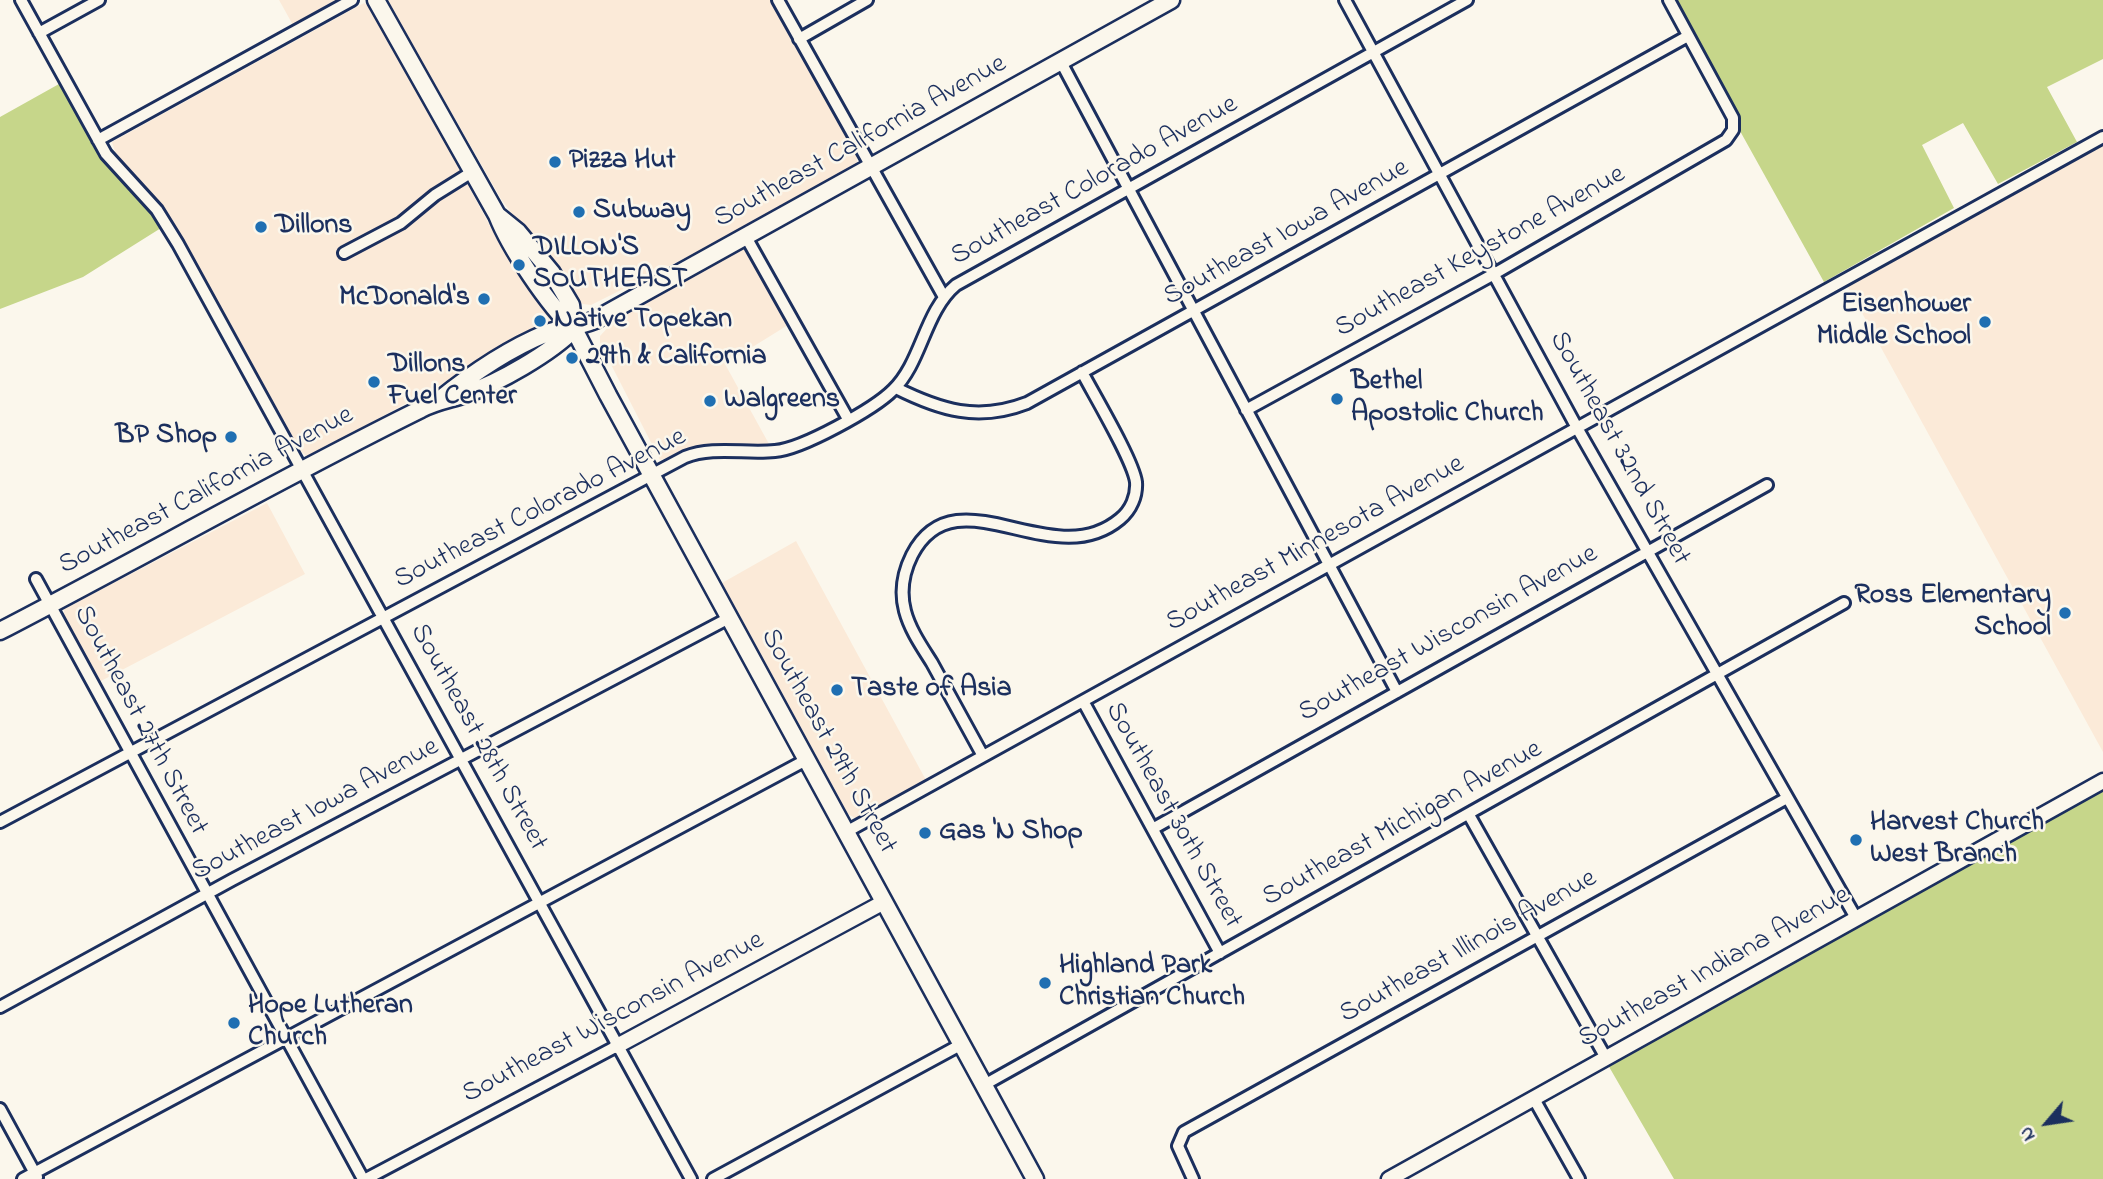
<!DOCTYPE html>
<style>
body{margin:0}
#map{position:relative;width:2103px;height:1179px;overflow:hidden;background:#fbf7ec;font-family:"Indie Flower",sans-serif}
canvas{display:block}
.north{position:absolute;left:2012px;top:1088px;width:70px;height:70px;-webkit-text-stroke:5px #fbf7ec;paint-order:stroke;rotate:241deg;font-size:19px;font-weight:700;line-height:28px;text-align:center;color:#1b2f5e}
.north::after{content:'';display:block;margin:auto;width:24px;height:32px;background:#1b2f5e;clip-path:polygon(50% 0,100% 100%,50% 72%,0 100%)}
</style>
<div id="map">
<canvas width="2103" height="1179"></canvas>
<div class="north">N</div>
</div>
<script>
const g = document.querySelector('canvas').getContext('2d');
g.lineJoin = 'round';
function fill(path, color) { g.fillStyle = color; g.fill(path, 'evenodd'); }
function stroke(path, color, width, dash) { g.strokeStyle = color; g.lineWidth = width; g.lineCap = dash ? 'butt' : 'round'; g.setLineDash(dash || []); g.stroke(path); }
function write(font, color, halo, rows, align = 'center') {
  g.font = font + ' "Indie Flower",sans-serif'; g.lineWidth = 5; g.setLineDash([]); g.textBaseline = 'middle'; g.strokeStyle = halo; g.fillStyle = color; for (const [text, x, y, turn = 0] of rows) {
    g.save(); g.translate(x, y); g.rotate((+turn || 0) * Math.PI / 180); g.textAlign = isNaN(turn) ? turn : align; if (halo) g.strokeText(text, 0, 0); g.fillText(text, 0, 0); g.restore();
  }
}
fill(new Path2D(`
 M279,0H338L293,25Z
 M387,0H772L856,151L857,162L853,169L767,217L591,305L583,304L576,300L501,199Z
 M364,3L375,13L490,226L535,284L546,304L550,321L540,331L307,457L296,446L167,212L117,158L112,142Z
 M2103,143V752L1845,282Z
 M743,246L748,248L788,325L725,364L769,444L702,446L660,460L600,343V336L612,323Z
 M267,503L305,574L99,682L64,617V609Z
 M796,541L927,782L858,820L848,814L722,583Z`), '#fbead8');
fill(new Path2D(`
 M1674,0H2103V59L2047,87L2077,142L1998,184L1963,123L1922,145L1954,208L1824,282L1740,131L1741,121Z
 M59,84L102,160L152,213L161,228L83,277L0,309V117Z
 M2103,790V1179H1674L1608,1065Z`), '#c6d68a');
const minor = new Path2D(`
 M21,0L106,154L157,210L178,244L691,1179
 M778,0L944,297
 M1345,0L1576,426L1856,918
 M39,33L99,0
 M799,39L867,0
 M1061,62L1397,692
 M98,140L352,0
 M746,237L848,419
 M344,253L401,223L435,195L472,172
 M896,388C940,410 978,422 1027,403L1688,36
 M1246,410L1494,274L1726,140L1733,130V118L1669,0
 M36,579L363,1179
 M1083,701L1220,953
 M983,756C966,725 949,694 932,663C922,647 910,630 905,611C900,592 903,573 912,555C956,470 1052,576 1120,519C1131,510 1137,496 1136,482C1133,460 1094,395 1082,372
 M1469,815L1606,1058
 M0,822L685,457C713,446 745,454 775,451C802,449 874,409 893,390C922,362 924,312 956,285L1467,0
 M1154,828L1767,485
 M846,832L2103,137
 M0,1007L232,880L729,618
 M984,1085L1844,603
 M1534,1099L1579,1179
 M0,1109L37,1177
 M23,1179L806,760
 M366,1179L617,1046
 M713,1179L962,1044
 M1193,1179L1178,1146L1184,1132L1787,798`);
const tertiary = new Path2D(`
 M617,1046L884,902
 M1389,1179L2103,781`);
const secondary = new Path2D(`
 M376,0L497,215C510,248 548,305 574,329
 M497,215L518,232L552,273L571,305L574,329L608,395L1035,1179
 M438,401C470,375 508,349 547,333C560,328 578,327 595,320L1171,0
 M0,631C141,558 279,479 421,409C436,401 451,399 466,394C498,383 551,353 574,329`);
stroke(minor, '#1b2f5e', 16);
stroke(tertiary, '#1b2f5e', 19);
stroke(secondary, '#1b2f5e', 21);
stroke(minor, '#fbf7ec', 10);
stroke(tertiary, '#fbf7ec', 14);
stroke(secondary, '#fbf7ec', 16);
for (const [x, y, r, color] of [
 [555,162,7,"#1f6fb2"],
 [579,212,7,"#1f6fb2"],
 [261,227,7,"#1f6fb2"],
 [519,265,7,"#1f6fb2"],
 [484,299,7,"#1f6fb2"],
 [540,321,7,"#1f6fb2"],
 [1985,322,7,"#1f6fb2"],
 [572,358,7,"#1f6fb2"],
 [374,382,7,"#1f6fb2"],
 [1337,399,7,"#1f6fb2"],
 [710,401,7,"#1f6fb2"],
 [231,437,7,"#1f6fb2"],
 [2065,613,7,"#1f6fb2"],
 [837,690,7,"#1f6fb2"],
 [925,833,7,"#1f6fb2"],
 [1856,840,7,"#1f6fb2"],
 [1045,983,7,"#1f6fb2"],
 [234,1023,7,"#1f6fb2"]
]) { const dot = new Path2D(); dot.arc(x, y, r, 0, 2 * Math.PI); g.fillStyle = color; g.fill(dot); stroke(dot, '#fbf7ec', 2.5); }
write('28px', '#1b2f5e', '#fbf7ec', [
 ["Southeast California Avenue",861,143,-29],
 ["Southeast Colorado Avenue",1095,182,-29],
 ["Southeast Iowa Avenue",1287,234,-29],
 ["Southeast Keystone Avenue",1481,253,-29],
 ["Southeast 32nd Street",1618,449,61],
 ["Southeast California Avenue",207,492,-28],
 ["Southeast Colorado Avenue",541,510,-27],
 ["Southeast Minnesota Avenue",1316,545,-29],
 ["Southeast Wisconsin Avenue",1449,635,-29],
 ["Southeast 27th Street",139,721,62],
 ["Southeast 28th Street",477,738,61],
 ["Southeast 29th Street",827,742,61],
 ["Southeast Iowa Avenue",316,811,-28],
 ["Southeast 30th Street",1172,816,61],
 ["Southeast Michigan Avenue",1403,825,-29],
 ["Southeast Illinois Avenue",1469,948,-29],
 ["Southeast Indiana Avenue",1715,969,-29],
 ["Southeast Wisconsin Avenue",614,1019,-28]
]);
write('bold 28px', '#1b2f5e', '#fbf7ec', [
 ["Pizza Hut",569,162],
 ["Subway",593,212],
 ["Dillons",275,227],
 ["DILLON'S",533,249],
 ["SOUTHEAST",533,281],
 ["McDonald's",470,299,"right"],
 ["Eisenhower",1971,306,"right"],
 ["Middle School",1971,338,"right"],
 ["Native Topekan",554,321],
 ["29th & California",586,358],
 ["Dillons",388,366],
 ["Fuel Center",388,398],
 ["Bethel",1351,383],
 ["Apostolic Church",1351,415],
 ["Walgreens",724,401],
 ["BP Shop",217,437,"right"],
 ["Ross Elementary",2051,597,"right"],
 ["School",2051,629,"right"],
 ["Taste of Asia",851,690],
 ["Harvest Church",1870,824],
 ["West Branch",1870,856],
 ["Gas 'N Shop",939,833],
 ["Highland Park",1059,967],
 ["Christian Church",1059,999],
 ["Hope Lutheran",248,1007],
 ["Church",248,1039]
], 'left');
</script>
